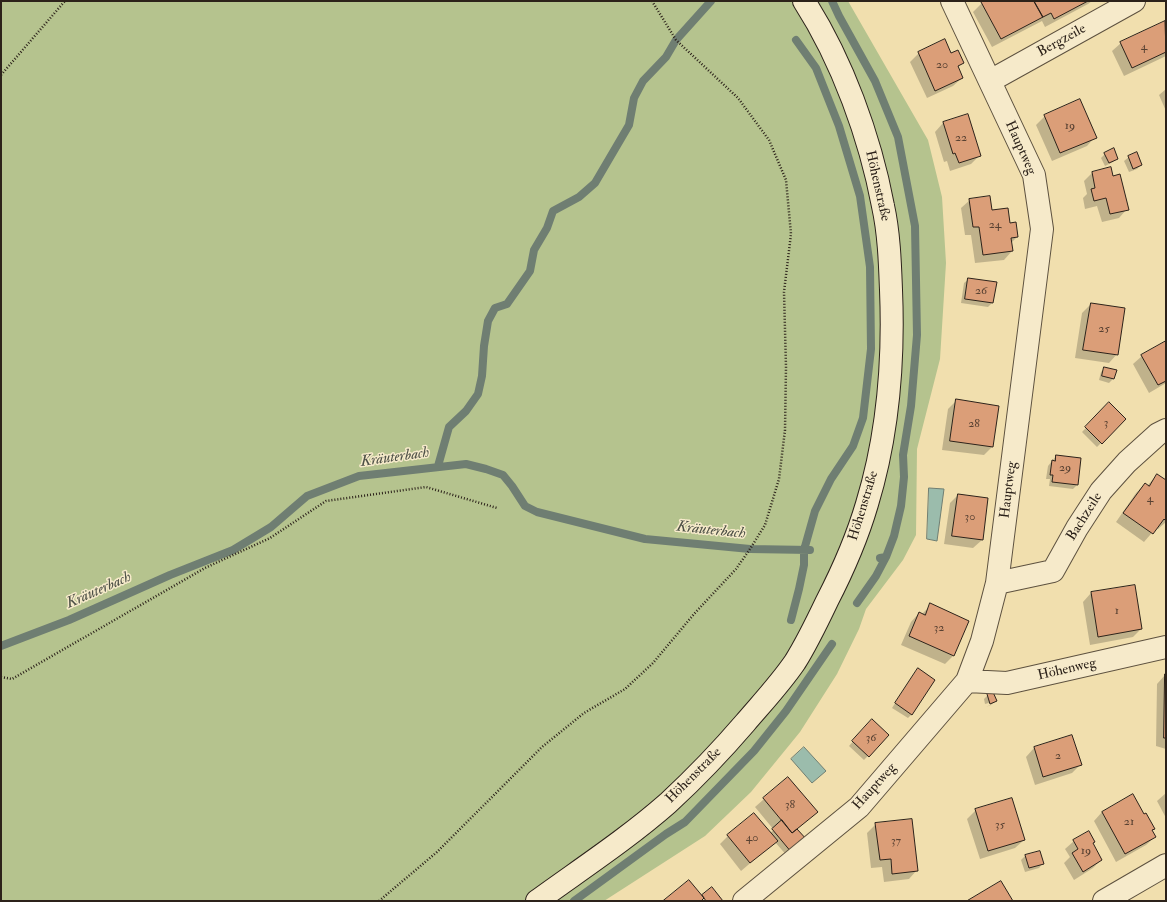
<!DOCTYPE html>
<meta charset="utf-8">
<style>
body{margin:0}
#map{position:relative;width:1167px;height:902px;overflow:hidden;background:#f1dfae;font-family:"IM FELL Double Pica",serif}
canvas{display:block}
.frame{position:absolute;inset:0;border:2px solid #2c221a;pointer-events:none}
</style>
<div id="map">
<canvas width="1167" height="902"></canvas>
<div class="frame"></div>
</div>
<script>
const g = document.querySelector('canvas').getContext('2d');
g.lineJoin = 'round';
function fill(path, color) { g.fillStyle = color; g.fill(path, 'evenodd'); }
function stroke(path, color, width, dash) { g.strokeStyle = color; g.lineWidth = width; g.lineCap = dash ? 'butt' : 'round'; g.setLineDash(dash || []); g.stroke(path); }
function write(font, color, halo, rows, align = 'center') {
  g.font = font + ' "IM FELL Double Pica",serif'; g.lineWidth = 3; g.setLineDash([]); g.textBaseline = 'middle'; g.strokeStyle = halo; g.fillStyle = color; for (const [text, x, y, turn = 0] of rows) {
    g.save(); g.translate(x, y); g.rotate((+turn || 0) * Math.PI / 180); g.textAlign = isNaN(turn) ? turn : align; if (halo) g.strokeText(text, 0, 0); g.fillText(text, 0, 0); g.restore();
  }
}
fill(new Path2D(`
 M1,1H848L928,140L942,197L946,263L940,359L917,449L916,535L903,560L866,609L859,629L837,674L800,732L751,792L705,836L604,901H1Z`), '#b5c38e');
const water = new Path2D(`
 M929,488L944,489L937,541L927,539Z
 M804,747L826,771L812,783L791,759Z`);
fill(water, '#9bbcac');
stroke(water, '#6f7e72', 1);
fill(new Path2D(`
 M986,1H1092L1088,4L1045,27L1042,21L992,47L973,12L982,3Z
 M1165,22L1166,25V56L1124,76L1112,51L1121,43Z
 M919,53L951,54L963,63L957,68L962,78L953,86L927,98L910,62Z
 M1166,89V111L1159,95Z
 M1045,116L1095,137L1087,146L1052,161L1036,125Z
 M943,123L980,155L971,164L950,171L947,161L944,162L935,132Z
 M1105,154L1117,158L1113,162L1105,166L1101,158Z
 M1129,157L1141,165L1137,169L1129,172L1124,161Z
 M1092,173L1112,177L1127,209L1119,218L1102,222L1097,206L1085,209L1083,198L1087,194L1084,181Z
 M970,200L991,211L1009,225L1017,237L1011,243L1012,251L1004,260L975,263L971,235H965L961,208Z
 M969,279L996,283L992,303L988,307L961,303L964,283Z
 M1091,304L1117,354L1109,363L1075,358L1082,313Z
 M1166,342V383L1149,393L1133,364L1142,356Z
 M1105,368L1115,370L1113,379L1109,383L1099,380L1101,372Z
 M956,401L992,447L984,455L942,450L948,409Z
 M1109,404L1125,419L1097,447L1082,432Z
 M1056,456L1077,485L1073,489L1049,486L1050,479H1046L1048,466Z
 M1157,475L1166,481V522L1158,529L1156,528L1144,542L1116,522L1136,493L1145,484L1147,486Z
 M958,495L982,540L973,548L944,544L950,503Z
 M1091,593L1141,629L1133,637L1090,645L1083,602Z
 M931,605L953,656L945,664L901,645L911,622L919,613L922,614Z
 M918,670L912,714L908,718L892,708L914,674Z
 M1165,675H1166V749L1156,746L1157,684Z
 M988,695L996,701L991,705L986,707L992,704V702L985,704L984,699Z
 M872,720L888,735L864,760L849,746Z
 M1071,736L1081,764L1072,773L1035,785L1026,757L1034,748Z
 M788,778L808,820L796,830L788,857L775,842L741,871L720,844L728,836L770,833L774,830L755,807Z
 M1166,793V818L1157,801Z
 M1132,796L1153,829L1151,831L1155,837L1146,845L1116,862L1094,821L1102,812Z
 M976,810L1024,840L1015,848L980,859L967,819Z
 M876,824L917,870L909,879L884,882L882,867L871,868L867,833Z
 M1074,841L1101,860L1093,868L1074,880L1064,863L1070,857L1065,849Z
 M1025,856L1043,863L1039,868L1025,872L1021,860Z`), '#0003');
stroke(new Path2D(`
 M832,1L839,16L875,81L898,137L915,226L917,335L911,406L903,455L904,477L901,506L894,536L886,557L880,558
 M438,466L449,427L466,411L478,394L482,376L484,346L488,321L495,308L507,304L530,271L534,250L547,228L553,211L579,197L595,183L629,125L634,98L643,81L666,57L676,40L711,1
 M857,603L876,576L886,557
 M791,620L799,589L804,565V550L815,511L831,479L853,446L863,418L871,349L870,267L860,196L839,126L816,68L796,40
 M1,646L69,620L170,575L233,550L271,527L307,496L359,476L466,464L486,469L503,475L512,486L525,506L537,512L645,539L750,549L810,550
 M574,901L666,834L685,822L754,751L786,711L832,644`), '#6f7e72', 8);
const building = new Path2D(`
 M984,1H1034L1043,17L1001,39L981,2Z
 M1034,1H1088L1054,19L1051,13L1043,17Z
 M1165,21L1166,52L1132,68L1120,42Z
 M945,39L951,53L958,50L964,63L958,66L963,78L935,91L918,52Z
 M1080,99L1097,138L1060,153L1044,115Z
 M968,114L981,156L959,163L955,153L953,154L943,122Z
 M1114,148L1118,159L1109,163L1104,153Z
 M1137,152L1142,165L1133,169L1128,156Z
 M1111,167L1113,176L1120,174L1129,210L1110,214L1106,198L1094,201L1091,189L1095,188L1092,172Z
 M990,196L992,210L1008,208L1010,223L1016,222L1018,237L1011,238L1013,251L983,255L979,227H973L969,199Z
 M968,278L997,282L993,303L965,299Z
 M1091,303L1125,308L1118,355L1083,350Z
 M1166,341V381L1158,385L1141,355Z
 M1104,367L1117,370L1114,379L1102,376Z
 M956,399L999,406L993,447L950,441Z
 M1109,402L1126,419L1102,444L1085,427Z
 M1056,455L1081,458L1078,485L1052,482L1053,475H1050L1052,460L1055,461Z
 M1157,474L1166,480V521L1164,519L1153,534L1123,513L1145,483L1149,486Z
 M958,494L988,498L983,540L952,536Z
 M1135,585L1142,629L1098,637L1091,592Z
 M930,603L969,621L954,656L909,636L919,612L925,615Z
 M918,668L935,680L912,715L895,703Z
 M1165,674H1166V738H1164Z
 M993,692L997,701L990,704L987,694Z
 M872,719L889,735L869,757L852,741Z
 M1072,735L1082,765L1043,777L1034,747Z
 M788,777L818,812L792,833L763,798Z
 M1133,794L1144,814L1146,813L1155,829L1152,830L1156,837L1125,854L1102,812Z
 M1012,798L1025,840L988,851L975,809Z
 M754,813L778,841L750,863L727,835Z
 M912,819L918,871L892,874L891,859L880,860L875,823Z
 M782,820L792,833L797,829L808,841L792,853L772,829Z
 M1089,831L1095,842L1093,843L1102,860L1083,872L1072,853L1078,849L1073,840Z
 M1040,851L1044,864L1029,868L1025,855Z
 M689,880L704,898L701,901H663Z
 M1001,881L1013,901H967Z
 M712,887L723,901H706L702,895Z`);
fill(building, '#db9e78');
stroke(building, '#2c221a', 1);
const street = new Path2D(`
 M990,81L1134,1
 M997,583L1053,571L1077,528L1101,491L1127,462L1158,434L1166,430
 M967,681L1007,683L1166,647
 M744,901L859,807L967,681L982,641L997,583L1042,229L1034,175L952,1
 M1104,901L1166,865`);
const secondary = new Path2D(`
 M537,901C581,869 627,839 668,803C695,778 721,751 745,723C762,703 780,684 795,662C807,643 817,622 827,601C843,570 857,538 867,504C888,435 894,362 891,290C890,263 889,233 883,206C870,137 842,60 804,1`);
stroke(street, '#5d513f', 24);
stroke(secondary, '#2c221a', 24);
stroke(new Path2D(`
 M1,75L65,1
 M1,677L12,679L205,568L270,538L326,501L426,487L497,508
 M379,901L437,852L542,747L584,713L625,689L653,663L694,614L736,569L750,549L765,525L779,479L785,430L786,367L784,292L791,234L786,180L769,140L738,98L676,40L652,1`), '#2c221a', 2.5, [1, 2]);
stroke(street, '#f6eaca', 22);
stroke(secondary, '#f6eaca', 22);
write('12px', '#584132', null, [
 ["4",1144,47],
 ["20",942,65],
 ["19",1070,126],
 ["22",961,138],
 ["24",995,225],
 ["26",981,291],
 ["25",1104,329],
 ["3",1106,423],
 ["28",974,424],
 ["29",1065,468],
 ["4",1150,499],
 ["30",970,517],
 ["1",1117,611],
 ["32",939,628],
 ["36",871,738],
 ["2",1058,756],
 ["38",790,805],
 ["21",1129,822],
 ["35",1000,825],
 ["40",752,838],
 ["37",896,841],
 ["19",1086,851]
]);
write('14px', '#2c221a', '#f6eaca', [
 ["Bergzeile",1062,41,-29],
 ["Hauptweg",1020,148,66],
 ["Höhenstraße",877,186,77],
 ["Hauptweg",1009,490,-83],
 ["Höhenstraße",864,506,-73],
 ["Bachzeile",1085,517,-58],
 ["Höhenweg",1067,670,-13],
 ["Höhenstraße",694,776,-45],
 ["Hauptweg",875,787,-48]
]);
write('italic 15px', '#4d5046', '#f6eaca', [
 ["Kräuterbach",395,458,-8],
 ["Kräuterbach",711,531,6],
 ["Kräuterbach",99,591,-24]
]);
</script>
